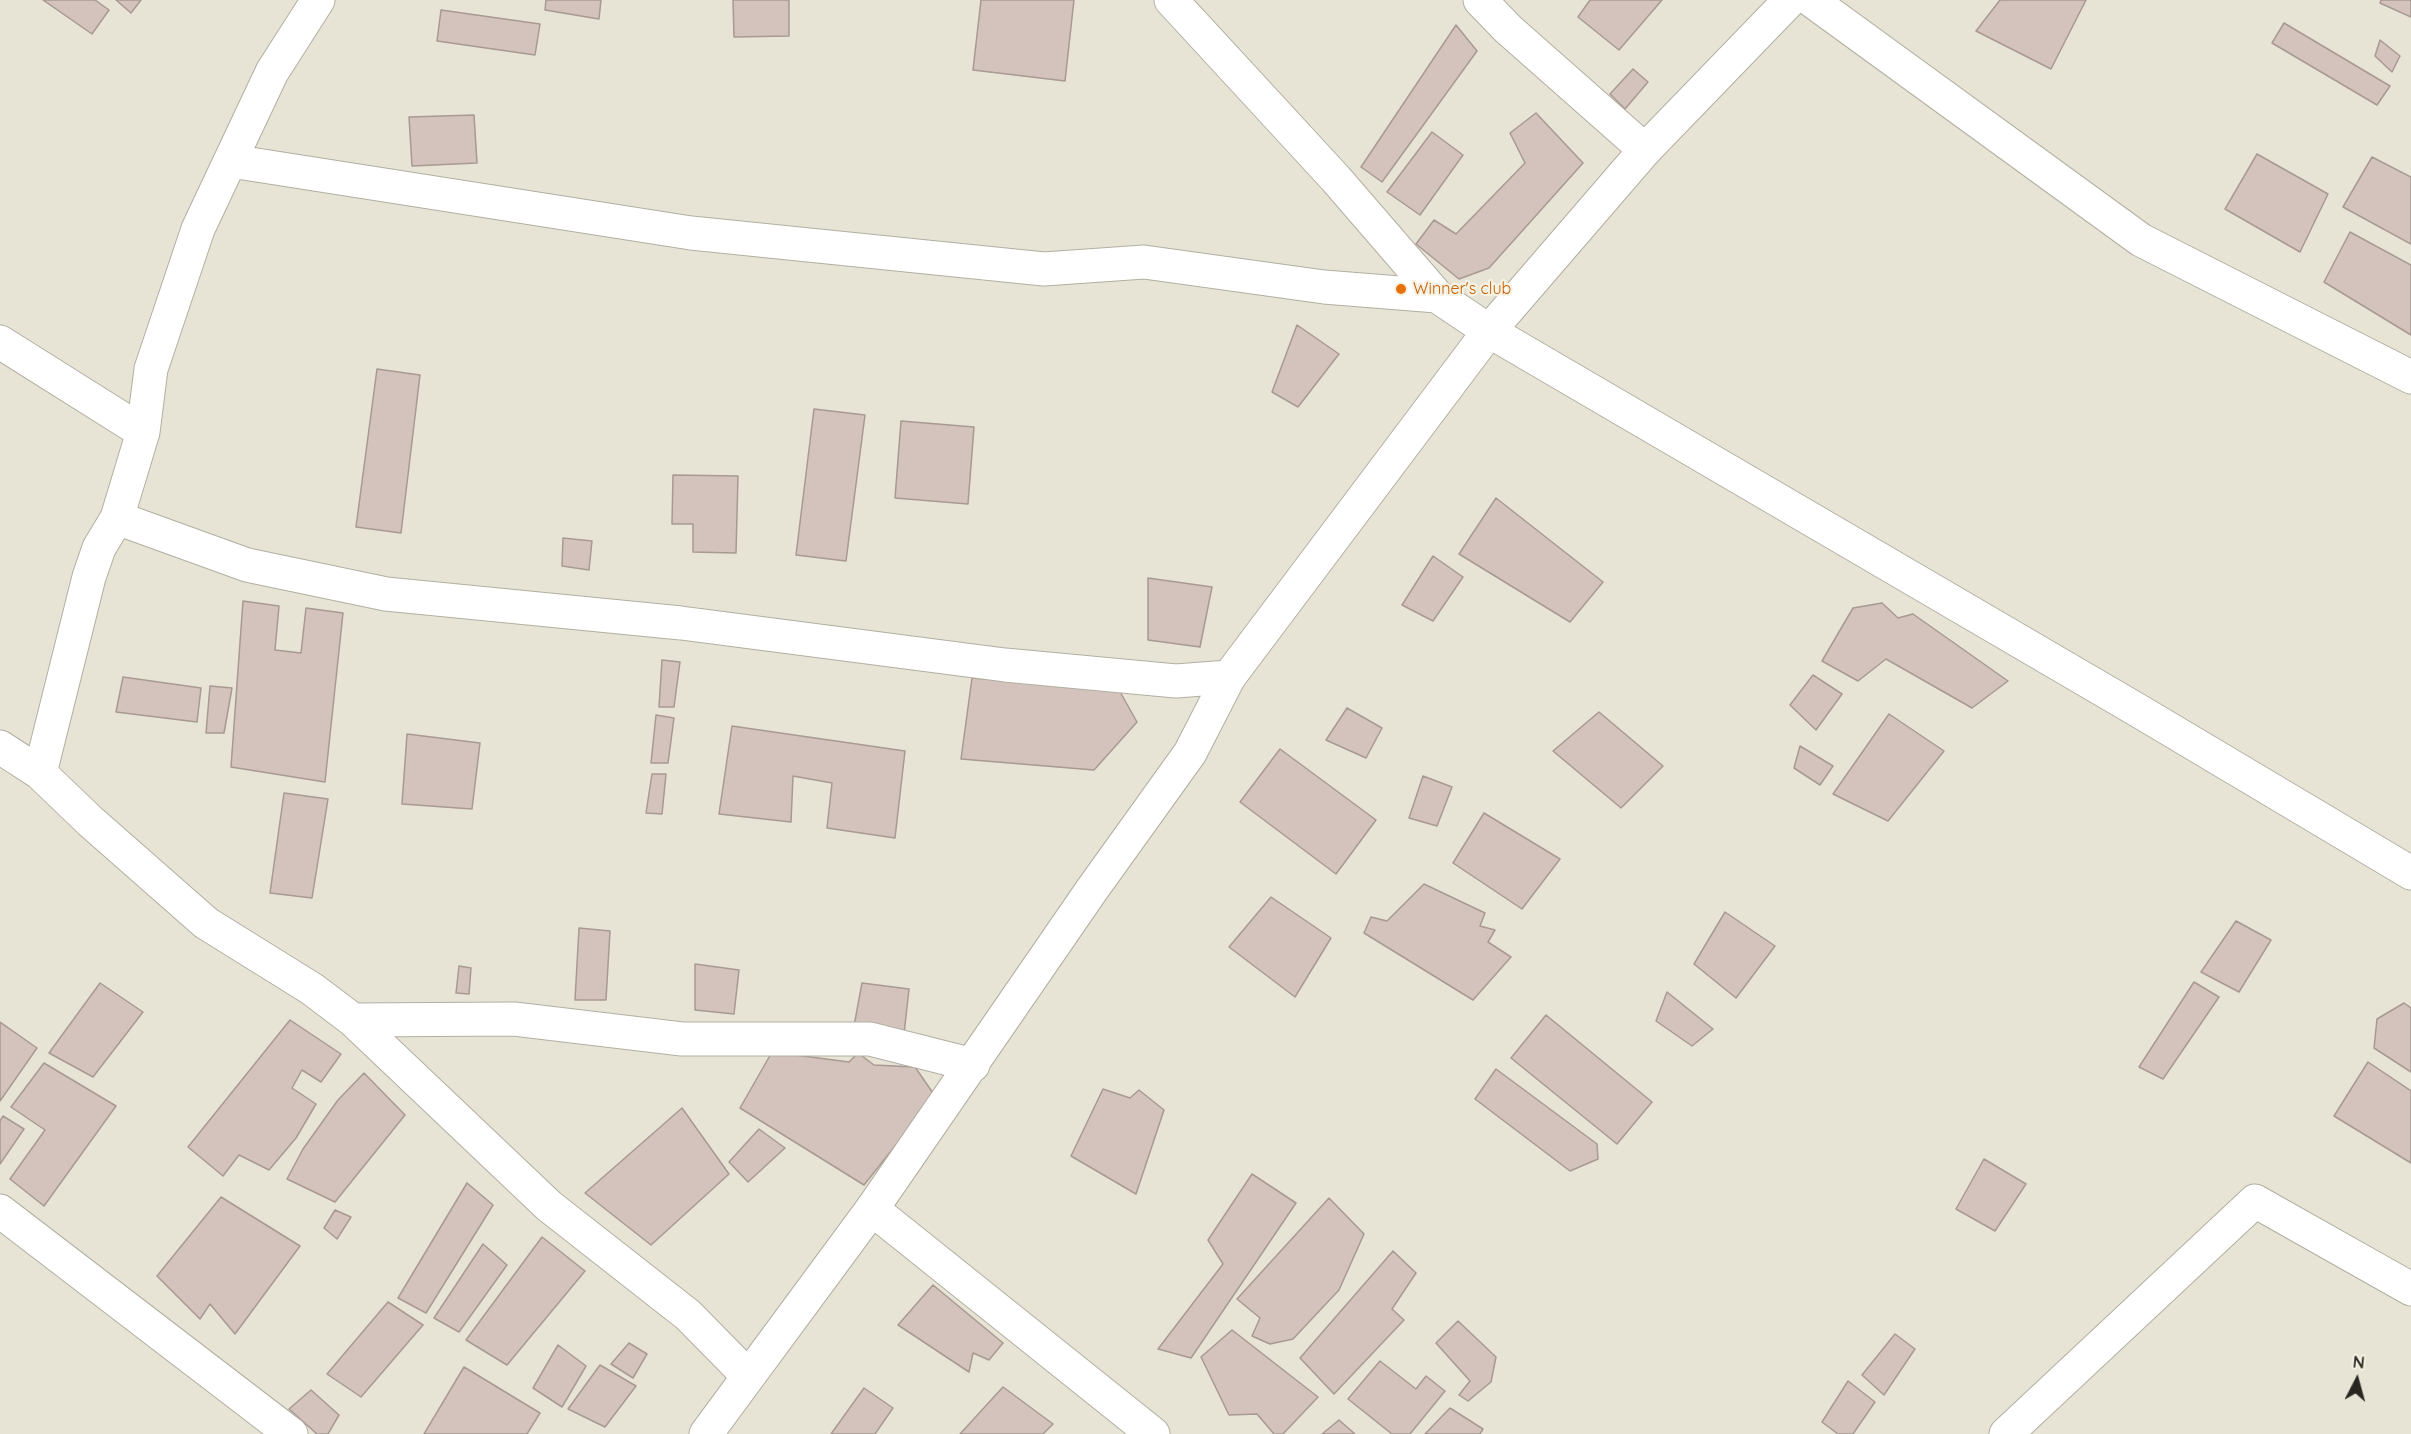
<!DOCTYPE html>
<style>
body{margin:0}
#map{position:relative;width:2411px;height:1434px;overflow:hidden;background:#e8e4d5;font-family:Quicksand,sans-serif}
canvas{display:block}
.north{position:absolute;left:2327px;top:1350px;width:60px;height:60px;-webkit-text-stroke:4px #f5f2e3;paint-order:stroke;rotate:6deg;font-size:16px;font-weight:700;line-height:24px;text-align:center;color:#272620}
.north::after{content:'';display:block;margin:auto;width:21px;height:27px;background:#272620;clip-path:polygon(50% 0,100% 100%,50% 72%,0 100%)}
</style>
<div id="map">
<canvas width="2411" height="1434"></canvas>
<div class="north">N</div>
</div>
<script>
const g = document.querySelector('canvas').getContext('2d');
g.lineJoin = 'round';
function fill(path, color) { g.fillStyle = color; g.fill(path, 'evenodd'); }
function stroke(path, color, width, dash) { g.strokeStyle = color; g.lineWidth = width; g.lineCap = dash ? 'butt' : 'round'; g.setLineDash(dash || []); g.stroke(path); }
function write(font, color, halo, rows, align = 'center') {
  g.font = font + ' Quicksand,sans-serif'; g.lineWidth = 4.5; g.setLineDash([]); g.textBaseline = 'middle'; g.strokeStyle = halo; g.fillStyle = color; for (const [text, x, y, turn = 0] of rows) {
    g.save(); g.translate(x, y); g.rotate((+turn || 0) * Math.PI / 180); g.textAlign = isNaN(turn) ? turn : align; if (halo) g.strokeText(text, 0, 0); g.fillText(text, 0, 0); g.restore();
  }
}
const building = new Path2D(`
 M43,0H95L109,10L92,34Z
 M116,0H141L131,13Z
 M546,0H601L599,19L545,10Z
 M733,0H789V36L734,37Z
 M981,0H1074L1065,81L973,70Z
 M1590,0H1662L1619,50L1578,17Z
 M2000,0H2086L2051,69L1976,31Z
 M2381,0H2411V17L2380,3Z
 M441,10L540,24L535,55L437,41Z
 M2284,23L2390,86L2377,105L2272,43Z
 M1456,25L1477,51L1382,182L1361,167Z
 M2380,40L2400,56L2392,72L2375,56Z
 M1633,69L1648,82L1625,109L1610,94Z
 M1536,113L1583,163L1489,268L1459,279L1416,244L1434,220L1456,234L1525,163L1510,133Z
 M474,115L477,163L412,166L409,117Z
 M1432,132L1463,155L1420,215L1387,192Z
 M2257,154L2328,194L2300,252L2225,209Z
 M2372,157L2411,177V244L2343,207Z
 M2350,232L2411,265V335L2324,282Z
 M1297,325L1339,354L1298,407L1272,392Z
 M377,369L420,375L401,533L356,527Z
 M814,409L865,415L846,561L796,555Z
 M901,421L974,427L968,504L895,498Z
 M673,475L738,476L736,553L693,552V524H672Z
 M1496,498L1603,582L1570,622L1459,554Z
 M563,538L592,541L589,570L562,566Z
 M1433,556L1463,577L1433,621L1402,605Z
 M1148,578L1212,587L1200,647L1148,640Z
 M243,601L279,606L275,650L301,653L306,608L343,613L325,782L231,767Z
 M1882,603L1898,618L1913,614L2008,681L1972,708L1886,659L1858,681L1822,661L1853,608Z
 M662,660L680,662L674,707H659Z
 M1813,675L1842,694L1816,730L1790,705Z
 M123,677L201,688L197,722L116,712Z
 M972,678L1119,690L1137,722L1094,770L961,759Z
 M210,686L232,688L224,733H206Z
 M1347,708L1382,728L1366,758L1326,740Z
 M1599,712L1663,766L1621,808L1553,751Z
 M1889,714L1944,751L1888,821L1833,794Z
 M656,715L674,718L668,763H651Z
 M732,726L905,751L895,838L827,828L832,783L793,776L791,822L719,814Z
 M407,734L480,743L472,809L402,804Z
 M1800,746L1833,766L1820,785L1794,768Z
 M1280,749L1376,820L1336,874L1240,802Z
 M652,774H666L662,814L646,813Z
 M1423,776L1452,787L1437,826L1409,818Z
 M284,793L328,799L312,898L270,893Z
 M1484,813L1560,859L1522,909L1453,863Z
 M1424,884L1485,913L1480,926L1495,930L1488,942L1511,957L1473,1000L1364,933L1371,917L1387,921Z
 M1271,897L1331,938L1295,997L1229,947Z
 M1725,912L1775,946L1736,998L1694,964Z
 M2236,921L2271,940L2239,992L2201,972Z
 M579,928L610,931L606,1000H575Z
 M695,964L739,970L734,1014L695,1010Z
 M459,966L471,968L469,994L456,993Z
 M2194,982L2219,997L2163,1079L2139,1067Z
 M100,983L143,1012L93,1077L49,1053Z
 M862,983L909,989L904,1034L854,1026Z
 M1667,992L1713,1029L1692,1046L1656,1021Z
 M2404,1003L2411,1008V1072L2374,1048L2377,1019Z
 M1546,1015L1652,1102L1617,1144L1511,1058Z
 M290,1020L341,1054L321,1082L302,1070L292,1088L316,1104L296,1138L269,1170L239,1155L223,1176L188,1147Z
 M0,1022L37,1048L0,1101Z
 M772,1052L849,1062L858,1053L874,1065L915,1067L935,1096L864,1185L740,1108Z
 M2368,1062L2411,1091V1163L2334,1116Z
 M44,1063L116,1106L44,1206L10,1179L45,1130L11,1107Z
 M1496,1069L1597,1144L1598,1159L1570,1171L1475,1099Z
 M364,1073L405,1115L335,1202L287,1179L303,1149L338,1100Z
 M1103,1089L1130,1098L1139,1090L1164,1110L1136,1194L1071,1156Z
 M682,1108L729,1174L651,1245L585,1193Z
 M3,1116L24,1129L0,1164V1121Z
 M759,1129L785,1148L748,1182L729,1162Z
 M1984,1159L2026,1184L1995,1231L1956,1209Z
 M1252,1174L1296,1203L1191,1358L1158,1349L1223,1264L1208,1240Z
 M467,1183L493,1205L426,1313L398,1298Z
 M221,1197L300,1246L235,1334L210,1304L200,1319L157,1276Z
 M1329,1198L1364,1234L1339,1290L1293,1339L1270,1344L1252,1336L1260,1318L1237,1299Z
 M335,1210L351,1217L337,1239L324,1228Z
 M542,1237L585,1271L507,1365L466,1340Z
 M483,1244L507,1265L459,1332L434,1318Z
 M1393,1251L1416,1273L1392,1309L1404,1320L1334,1394L1300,1358Z
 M933,1285L1003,1343L989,1360L973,1353L969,1372L898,1325Z
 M388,1302L423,1325L361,1397L327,1374Z
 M1458,1321L1496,1357L1491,1382L1468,1401L1459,1395L1470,1381L1436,1343Z
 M1232,1330L1318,1397L1283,1434H1274L1257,1414L1229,1415L1201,1357Z
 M1895,1334L1915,1349L1884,1395L1862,1375Z
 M629,1343L647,1354L633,1378L611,1364Z
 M558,1345L586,1366L562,1407L533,1388Z
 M1380,1361L1416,1389L1426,1376L1445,1391L1410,1434H1392L1348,1399Z
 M600,1365L636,1386L605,1427L568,1409Z
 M464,1367L540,1413L527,1434H424Z
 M1848,1381L1875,1402L1853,1434H1838L1822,1422Z
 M1003,1387L1053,1424L1043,1434H960Z
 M864,1388L893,1408L875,1434H831Z
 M311,1390L339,1415L328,1434H317L289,1409Z
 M1450,1408L1483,1429L1480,1434H1425Z
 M1339,1420L1355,1434H1322Z`);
fill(building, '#d3c3bc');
stroke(building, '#a89993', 1.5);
const minor = new Path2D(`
 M1171,0L1336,179L1437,296L1489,331L2139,711L2411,873
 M1480,0L1508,29L1645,150
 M1811,0L2141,240L2411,377
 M231,161L691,233L1044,269L1144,262L1324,287L1437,296
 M0,342L143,432
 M117,518L247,565L386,594L681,623L1005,665L1176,681L1229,677
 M0,747L40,773L90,821L206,923L312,989L353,1020L549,1206L688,1315L748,1376
 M40,773L89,577L99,548L117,518L143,432L151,369L198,229L272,72L318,0
 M353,1020L514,1019L682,1039H870L973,1065
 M872,1209L1153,1434
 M0,1211L291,1434
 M2006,1434L2255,1201L2411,1289`);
const major = new Path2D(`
 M706,1434L872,1209L1091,891L1190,753L1229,677L1489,331L1645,150L1790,0`);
stroke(minor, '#b2afa1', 35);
stroke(major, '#b2afa1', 35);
stroke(minor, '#fff', 33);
stroke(major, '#fff', 33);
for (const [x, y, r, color] of [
 [1401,289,6,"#e8710a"]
]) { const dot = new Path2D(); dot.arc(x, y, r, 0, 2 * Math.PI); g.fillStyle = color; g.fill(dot); stroke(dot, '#f5f2e3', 2); }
write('16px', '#c56008', '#f5f2e3', [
 ["Winner's club",1413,289]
], 'left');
</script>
